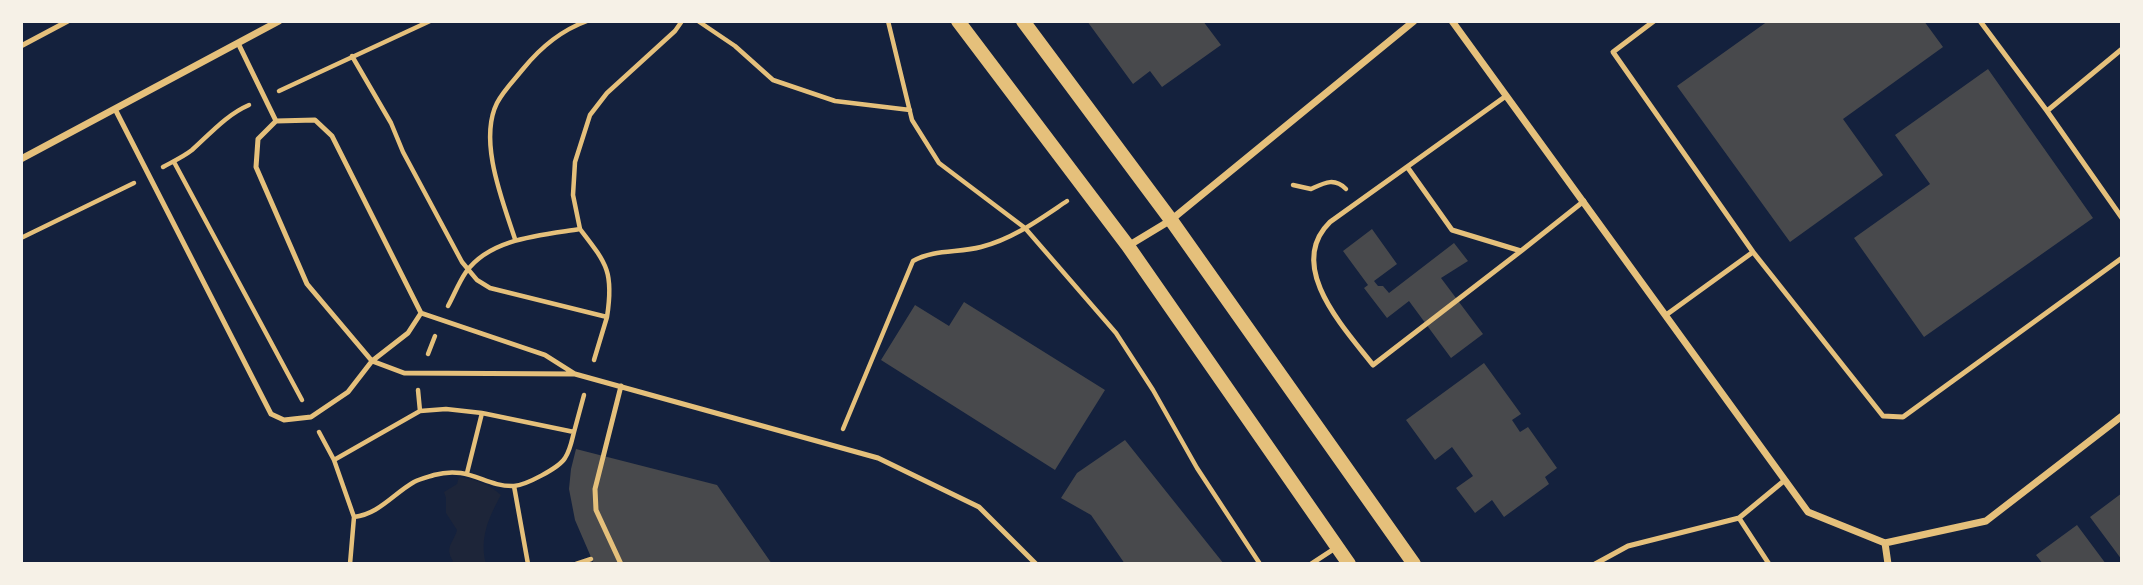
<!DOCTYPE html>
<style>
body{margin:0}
#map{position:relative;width:2143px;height:585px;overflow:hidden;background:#14213d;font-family:Overpass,sans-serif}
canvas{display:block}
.frame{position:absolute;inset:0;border:23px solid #f6f1e7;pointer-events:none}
</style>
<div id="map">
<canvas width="2143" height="585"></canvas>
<div class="frame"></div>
</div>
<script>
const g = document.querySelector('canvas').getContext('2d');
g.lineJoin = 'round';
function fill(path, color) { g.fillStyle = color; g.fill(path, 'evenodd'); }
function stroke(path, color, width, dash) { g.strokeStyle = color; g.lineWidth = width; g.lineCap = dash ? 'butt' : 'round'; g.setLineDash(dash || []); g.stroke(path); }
fill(new Path2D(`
 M459,477C475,480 488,483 501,495C489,517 479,538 486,564H450L453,561C444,547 454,542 457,530L446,513V498L444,492L457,484Z`), '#1d2539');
fill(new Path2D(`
 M1087,21H1203L1221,45L1162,87L1150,71L1133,84Z
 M1768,21H1924L1943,47L1843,119L1883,175L1790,242L1677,86Z
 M1988,69L2093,218L1924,337L1854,238L1930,184L1895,135Z
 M1372,229L1397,264L1374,281L1378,286H1383L1389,293L1454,243L1468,261L1441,278L1483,334L1451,358L1409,301L1387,318L1364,288L1368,285L1343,251Z
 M964,302L1105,390L1055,470L881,360L915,305L949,326Z
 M1484,363L1521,414L1512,420L1520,432L1528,427L1557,468L1545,477L1549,484L1504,517L1492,500L1475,513L1456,488L1473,476L1452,447L1435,460L1406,420Z
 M1125,440L1224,564H1125L1091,515L1061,498L1077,473Z
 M576,449L717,485L772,564H594L575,520L569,489L571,469Z
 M2122,493V560L2090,517Z
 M2077,525L2106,564H2043L2036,555Z`), '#48494c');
stroke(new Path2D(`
 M698,21L735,46L773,80L835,101L910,110
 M888,21L912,120L939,163L1025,228L1116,333L1153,390L1197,468L1260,564
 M352,56L391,123L403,152L462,262L477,280L490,288L607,317C614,272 607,264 580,229
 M279,91L430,21
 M174,162L302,400
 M163,167C172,162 183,157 192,150C210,134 226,115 249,105
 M1293,185L1311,189C1324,183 1334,177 1346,189
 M21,238L134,183
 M515,239C503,202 478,141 497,103C503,91 515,79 523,69C540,48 562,30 587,21
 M448,306C454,295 459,282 466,272C490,238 542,235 580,229L573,195L575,162L590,115L607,93L675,31L682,21
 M428,354L435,336
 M594,360L607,317
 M418,390L420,411
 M843,429L913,261C934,249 958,253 981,247C1013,239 1040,219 1067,201
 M319,432L334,460L354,517C379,514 393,494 414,482C420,479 428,477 434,475C470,465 484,487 514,486C526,485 559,468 565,458C570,451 572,440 574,432L482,413L446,409L420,411L334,460
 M574,432L584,395
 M467,473L482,413
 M514,486L528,564
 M350,564L354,517
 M576,564L591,559`), '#e5c07b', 4.5);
stroke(new Path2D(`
 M1654,21L1613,52L1753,252L1883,416L1903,417L2122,258
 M1980,21L2047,111L2122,218
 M238,43L276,121
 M21,46L68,21
 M1506,96L1330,222C1285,266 1344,328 1373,365L1521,251
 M115,109L271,414L284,420L311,417L348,392L372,361L408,333L421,313
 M2047,111L2122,49
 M315,120L332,136L421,313L545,355L575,374L404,373L372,361L307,284L256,167L258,139L276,121Z
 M1408,168L1452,230L1521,251L1584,201
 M1666,315L1753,252
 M575,374L878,458L979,507L1036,564
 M621,386L595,489L596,510L621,564
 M1739,518L1769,564
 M1311,564L1337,547
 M1595,564L1628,546L1739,518L1785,480`), '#e5c07b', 5);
stroke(new Path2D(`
 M1452,21L1808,512L1885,543L1986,521L2122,416
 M21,159L279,21
 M1128,246L1171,220L1414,21
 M1885,543L1888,564`), '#e5c07b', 7);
stroke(new Path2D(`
 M958,21L1128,246L1349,564
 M1023,21L1171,220L1414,564`), '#e5c07b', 14);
</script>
